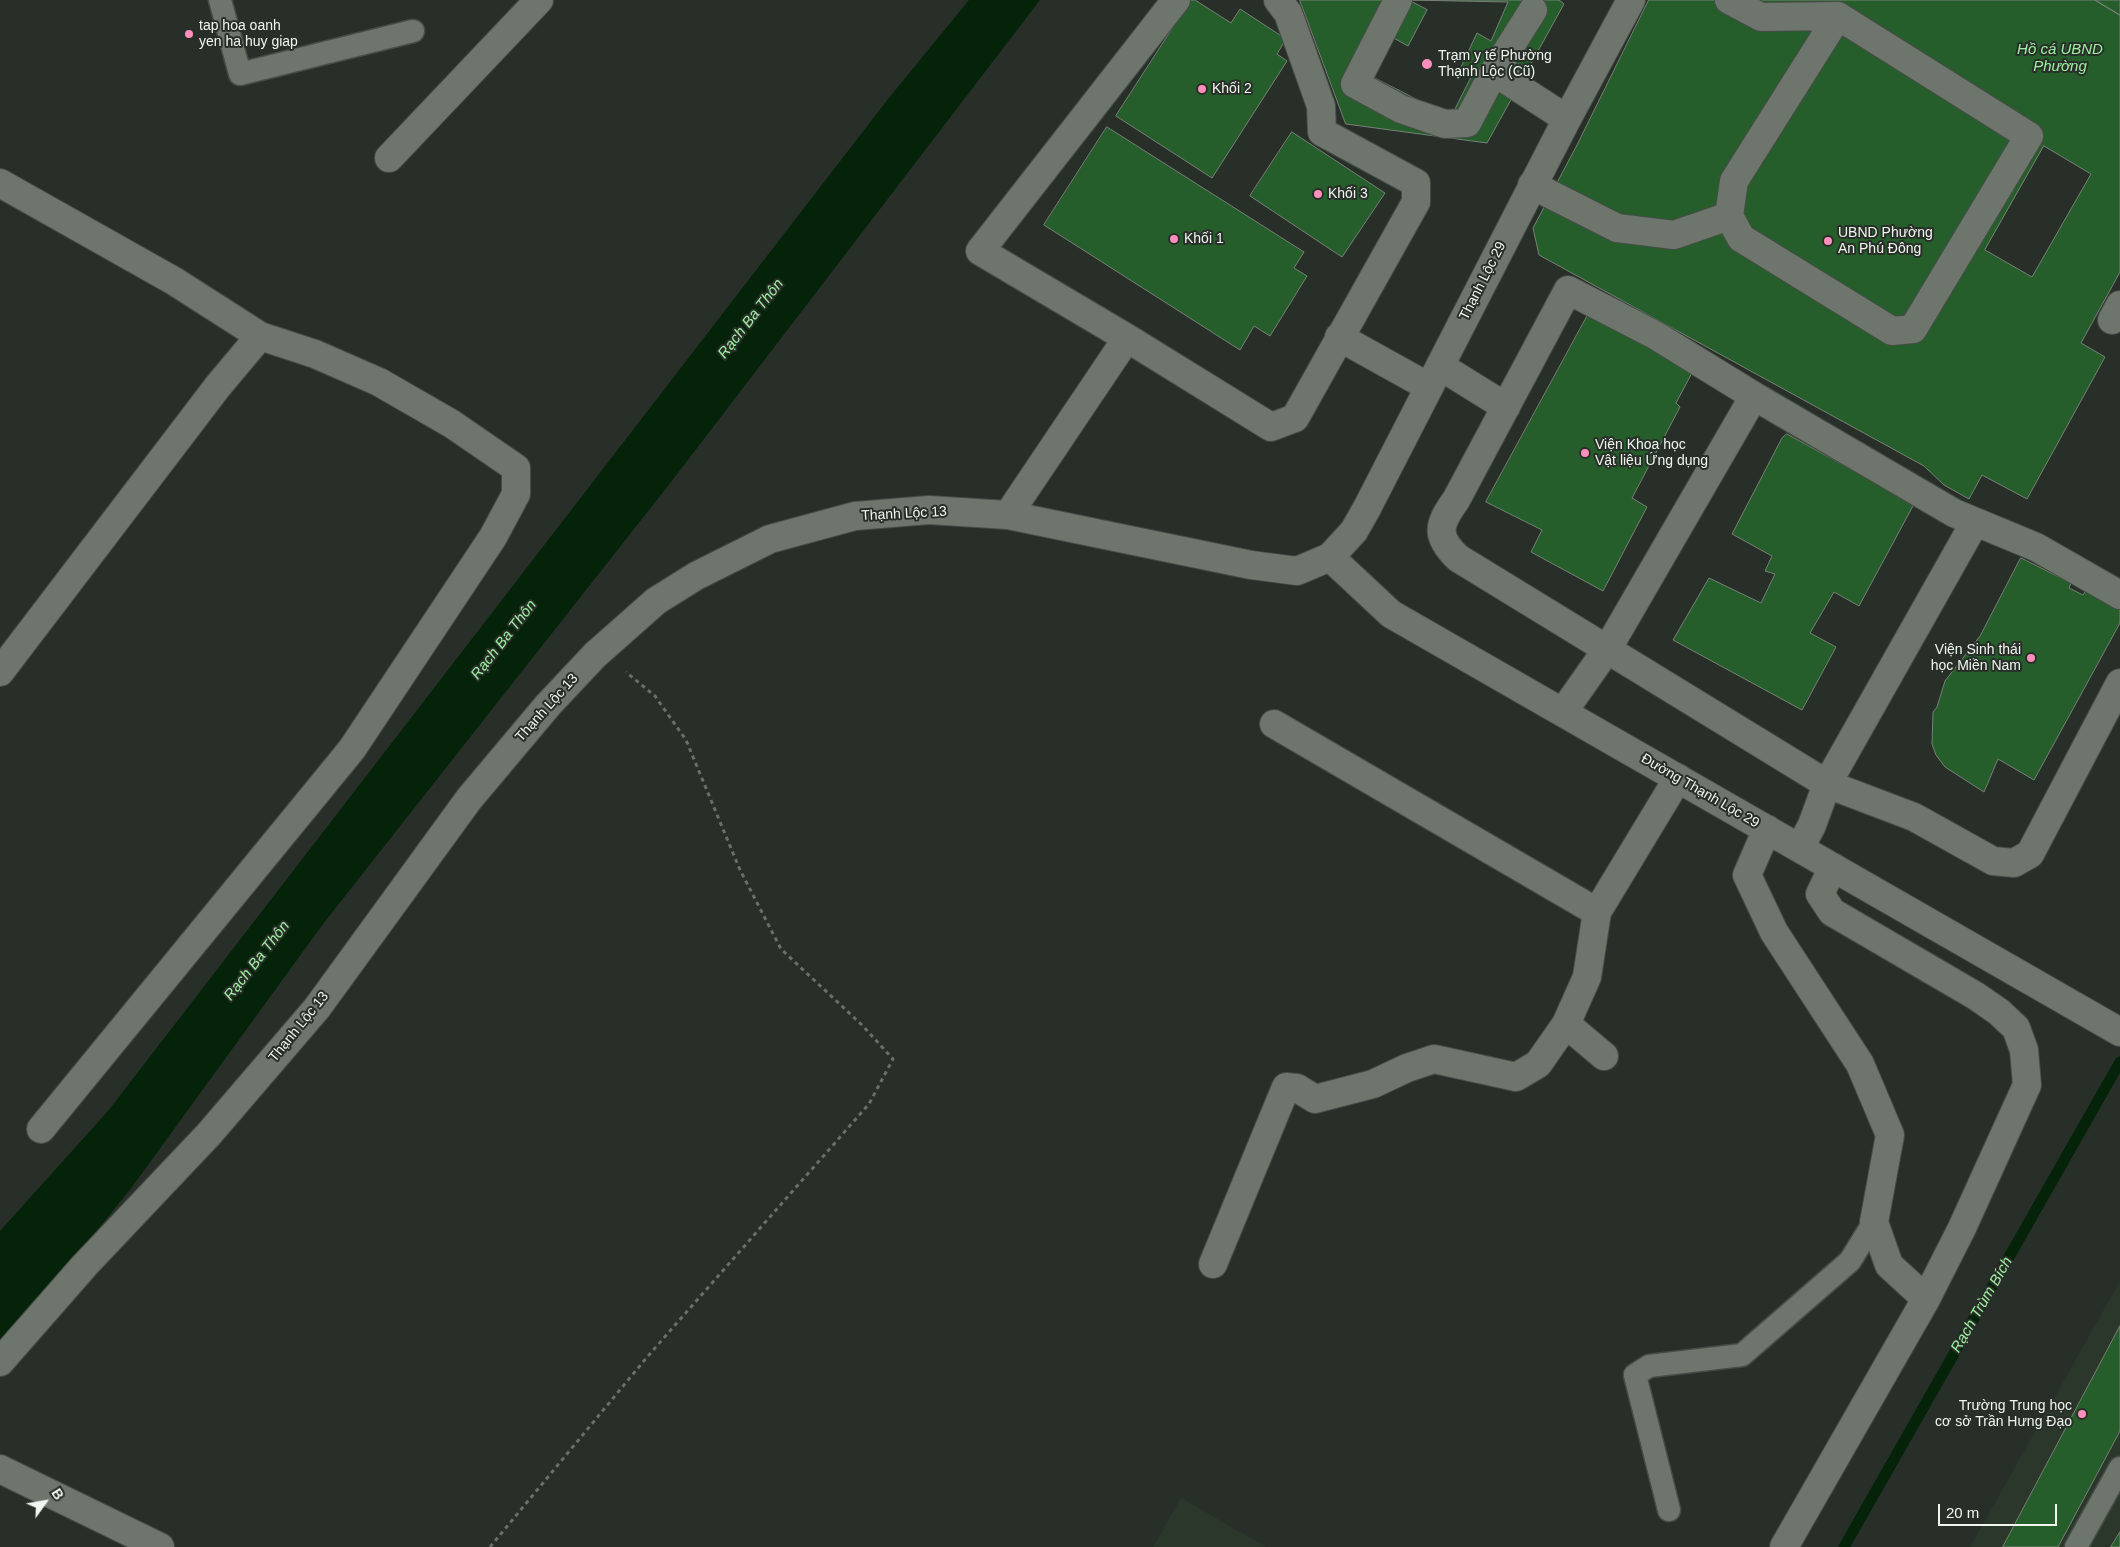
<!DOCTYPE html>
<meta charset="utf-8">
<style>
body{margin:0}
#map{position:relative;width:2120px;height:1547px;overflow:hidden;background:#282f28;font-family:Arial,sans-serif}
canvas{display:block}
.north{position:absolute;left:20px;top:1477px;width:50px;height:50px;-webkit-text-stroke:4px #282f28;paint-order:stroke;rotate:58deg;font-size:14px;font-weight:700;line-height:20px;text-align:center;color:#f0f5f0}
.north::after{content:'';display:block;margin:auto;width:18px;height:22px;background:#f0f5f0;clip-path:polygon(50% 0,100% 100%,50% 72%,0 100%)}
.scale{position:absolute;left:1938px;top:1504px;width:119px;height:22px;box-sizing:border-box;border:2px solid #f0f5f0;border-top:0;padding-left:6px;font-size:15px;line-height:18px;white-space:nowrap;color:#f0f5f0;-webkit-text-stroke:4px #282f28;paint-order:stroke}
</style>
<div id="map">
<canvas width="2120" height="1547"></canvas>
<div class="north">B</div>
<div class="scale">20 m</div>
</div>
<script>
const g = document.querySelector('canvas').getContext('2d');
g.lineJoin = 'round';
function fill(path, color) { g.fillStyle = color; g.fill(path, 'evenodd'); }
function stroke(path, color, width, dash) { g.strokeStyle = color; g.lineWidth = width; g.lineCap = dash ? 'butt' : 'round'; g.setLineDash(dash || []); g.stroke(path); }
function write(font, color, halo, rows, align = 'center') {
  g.font = font + ' Arial,sans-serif'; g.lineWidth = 4; g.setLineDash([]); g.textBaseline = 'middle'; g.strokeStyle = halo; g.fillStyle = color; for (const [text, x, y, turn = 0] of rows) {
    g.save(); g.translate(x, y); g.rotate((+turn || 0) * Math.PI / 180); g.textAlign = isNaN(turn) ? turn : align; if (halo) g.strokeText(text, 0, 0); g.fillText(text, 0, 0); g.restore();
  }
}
fill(new Path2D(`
 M2120,1281V1547H1970Z
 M1181,1498L1266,1547H1153Z`), '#2b372b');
fill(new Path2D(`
 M969,0H1040L671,482L323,924L132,1187L0,1351V1231L108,1111L888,99Z`), '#052309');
stroke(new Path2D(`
 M1844,1547L2120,1062`), '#052309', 11);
const building = new Path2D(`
 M1191,0H1195L1231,23L1240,9L1286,39L1277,54L1287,61L1212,178L1116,116Z
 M1300,0H1559L1564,4L1487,143L1346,124Z
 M1409,0L1508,2L1491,41L1477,33L1461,67L1473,73L1451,117L1371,76L1390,36L1408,46L1427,10Z
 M1649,0H2095L2120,15V272L2081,343L2105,357L2027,499L1982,475L1969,499L1944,485L1924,466L1539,255L1533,228L1577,145Z
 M2095,0H2120V15Z
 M1107,127L1304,252L1294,268L1307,276L1270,336L1254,326L1240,350L1044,225Z
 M1292,132L1385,193L1342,257L1250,196Z
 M2044,146L2091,174L2032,277L1985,250Z
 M1589,313L1694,369L1676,403L1680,407L1632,498L1647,507L1603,591L1531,552L1542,530L1486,502Z
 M1787,434L1914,504L1859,606L1834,592L1810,633L1836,647L1802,710L1673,640L1709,578L1761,603L1775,574L1765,571L1772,556L1732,534L1782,438Z
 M2021,558L2071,583L2069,588L2083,595L2086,590L2120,609V623L2034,780L1998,759L1984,792L1945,767L1936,755L1932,744L1933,712L1937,707L1945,681L1980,636Z
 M2120,1326V1431L2058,1547H2003Z
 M2120,1532V1547H2111Z`);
fill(building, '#265e2b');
stroke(building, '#788078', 1);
const service = new Path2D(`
 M220,0L240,74L413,31
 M1669,1510L1635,1375L1649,1366L1742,1355L1850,1261L1874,1222
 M2076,1547L2120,1468`);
const minor = new Path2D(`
 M1176,0L980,251L1127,338L1271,427L1295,418L1416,202V183L1322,132L1321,106L1288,13L1278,0
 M1398,0L1355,84L1401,109L1445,124L1467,123L1494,72
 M1729,0L1761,17L1838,16L2029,136L1913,329L1892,331L1741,238L1729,216L1734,181L1838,16
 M1533,10L1494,72L1567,119
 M389,158L539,0
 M0,183L174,281L260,336L315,354L379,382L452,424L516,468V494L493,537L352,749L41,1129
 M1532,185L1617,228L1674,235L1729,216
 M2112,320L2120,305
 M1339,337L1429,387
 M1440,366L1506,407
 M1008,515L1127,338
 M1330,557L1391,614L2120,1032
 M2120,595L2036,547L1954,513L1754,396L1655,335L1568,290L1456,500C1438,525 1435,536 1458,558L1827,784L1914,817L1993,861L2014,863L2030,854L2120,683
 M0,672L218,386L260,336
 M1563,712L1608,648L1754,396
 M1274,724L1597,912L1678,778
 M1767,829L1747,875L1774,932L1860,1064L1890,1135L1874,1222L1889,1265L1926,1299L1784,1547
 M1800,848L1812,825L1827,784L1975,522
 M1833,867L1820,894L1832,912L1976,996L1999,1012L2016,1028L2024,1050L2027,1085L1962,1228L1926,1299
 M1597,912L1587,977L1566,1024L1604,1056
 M1213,1264L1286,1087L1297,1088L1315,1099L1373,1084L1407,1068L1434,1059L1516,1077L1538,1064L1566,1024
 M0,1469L160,1547`);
const tertiary = new Path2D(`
 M0,1362L85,1265L209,1134L317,1008L469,799L548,705L595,655L656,601L696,576L770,539L855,516L929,510L1008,515L1251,565L1297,571L1330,557L1354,531L1367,508L1567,119L1631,0`);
stroke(service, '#464c46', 25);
stroke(minor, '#464c46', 30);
stroke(tertiary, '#464c46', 30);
stroke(new Path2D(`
 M490,1547L648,1356L869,1104L893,1059L862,1025L781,949L740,870L686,740L655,696L626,672`), '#696f69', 3, [4, 4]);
stroke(service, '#6d756d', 22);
stroke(minor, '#6d756d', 28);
stroke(tertiary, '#6d756d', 28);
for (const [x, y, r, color] of [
 [189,34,5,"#fe8ebb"],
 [1427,64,6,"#fe8ebb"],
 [1202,89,5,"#fe8ebb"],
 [1318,194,5,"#fe8ebb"],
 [1174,239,5,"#fe8ebb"],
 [1828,241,5,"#fe8ebb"],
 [1585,453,5,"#fe8ebb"],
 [2031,658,5,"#fe8ebb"],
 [2082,1414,5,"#fe8ebb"]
]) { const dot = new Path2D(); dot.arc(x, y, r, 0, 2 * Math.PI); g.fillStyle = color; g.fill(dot); stroke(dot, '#282f28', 2); }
write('14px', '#f0f5f0', '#282f28', [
 ["tap hoa oanh",199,26],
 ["yen ha huy giap",199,42],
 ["Trạm y tế Phường",1438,56],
 ["Thạnh Lộc (Cũ)",1438,72],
 ["Khối 2",1212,89],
 ["Khối 3",1328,194],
 ["UBND Phường",1838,233],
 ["An Phú Đông",1838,249],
 ["Khối 1",1184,239],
 ["Viện Khoa học",1595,445],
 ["Vật liệu Ứng dụng",1595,461],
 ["Viện Sinh thái",2021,650,"right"],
 ["học Miền Nam",2021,666,"right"],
 ["Trường Trung học",2072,1406,"right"],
 ["cơ sở Trần Hưng Đạo",2072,1422,"right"]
], 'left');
write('14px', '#f0f5f0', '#282f28', [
 ["Thạnh Lộc 29",1483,281,-63],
 ["Thạnh Lộc 13",904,514,-3],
 ["Thạnh Lộc 13",547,708,-48],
 ["Đường Thạnh Lộc 29",1700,791,30],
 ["Thạnh Lộc 13",299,1027,-51]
]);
write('italic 15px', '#9feea2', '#282f28', [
 ["Hồ cá UBND",2060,50],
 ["Phường",2060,67],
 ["Rạch Ba Thôn",751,319,-52],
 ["Rạch Ba Thôn",504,640,-52],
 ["Rạch Ba Thôn",257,961,-52],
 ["Rạch Trùm Bích",1982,1305,-60]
]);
</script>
